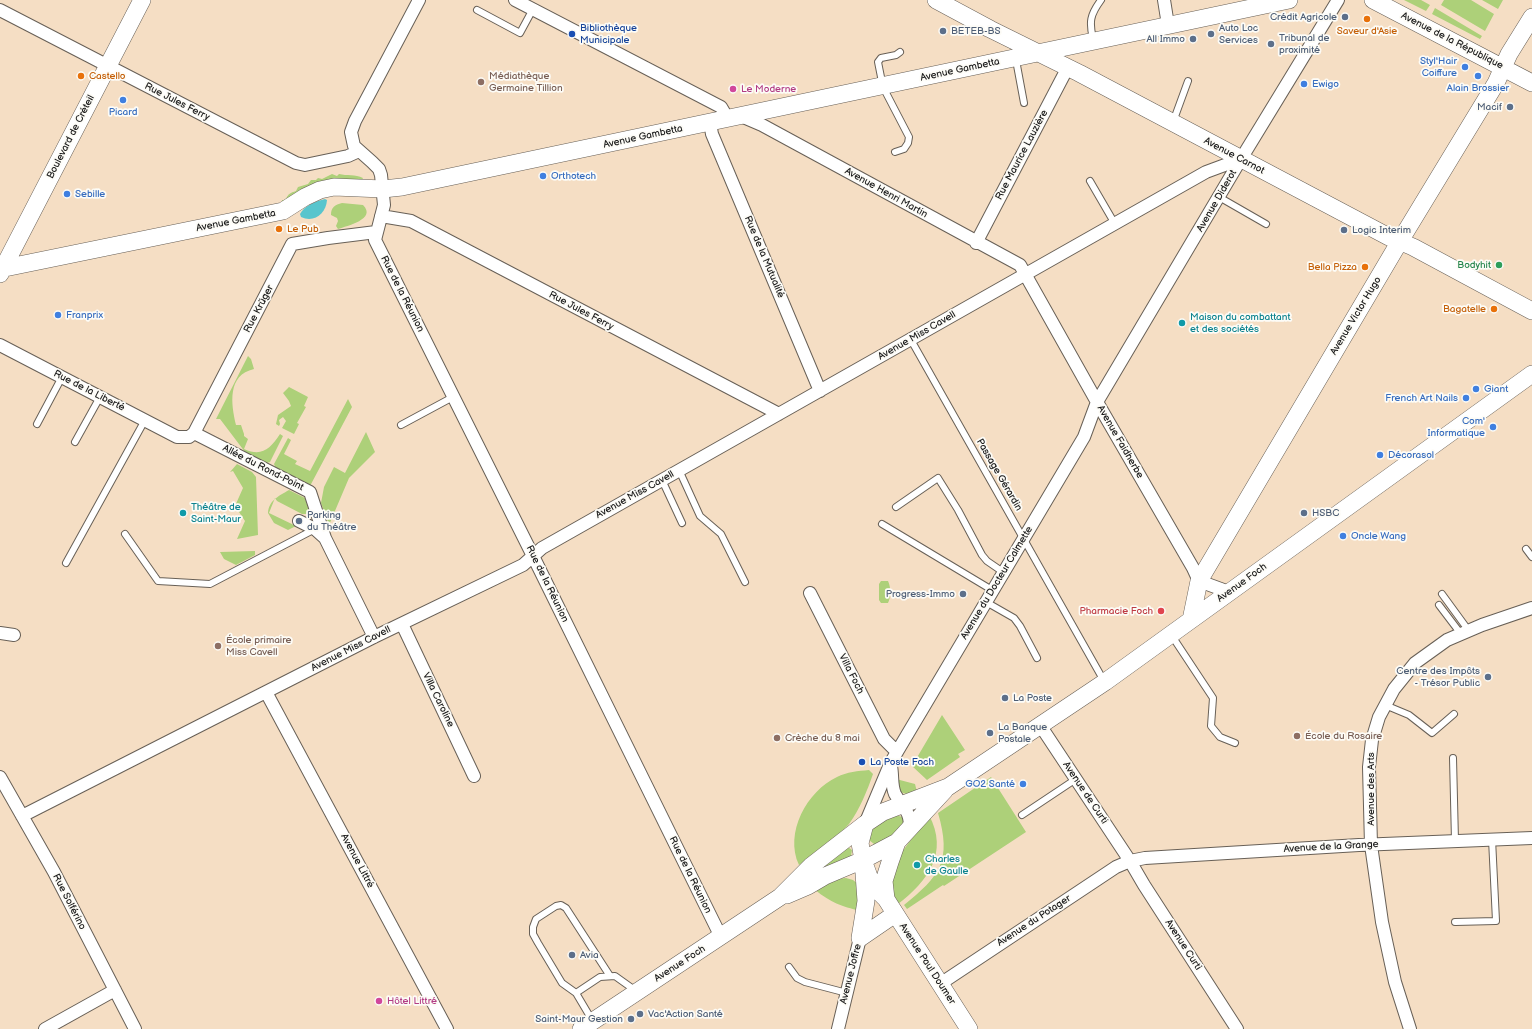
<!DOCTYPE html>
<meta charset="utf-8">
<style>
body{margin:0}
canvas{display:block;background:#f5dec4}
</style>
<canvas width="1532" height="1029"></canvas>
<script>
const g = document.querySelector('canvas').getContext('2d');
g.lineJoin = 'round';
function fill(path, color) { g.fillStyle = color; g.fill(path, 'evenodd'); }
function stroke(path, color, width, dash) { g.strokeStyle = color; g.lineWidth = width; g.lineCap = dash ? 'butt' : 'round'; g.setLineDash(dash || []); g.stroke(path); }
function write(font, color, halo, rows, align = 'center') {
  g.font = font + ' "Balsamiq Sans",sans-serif'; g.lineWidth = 3.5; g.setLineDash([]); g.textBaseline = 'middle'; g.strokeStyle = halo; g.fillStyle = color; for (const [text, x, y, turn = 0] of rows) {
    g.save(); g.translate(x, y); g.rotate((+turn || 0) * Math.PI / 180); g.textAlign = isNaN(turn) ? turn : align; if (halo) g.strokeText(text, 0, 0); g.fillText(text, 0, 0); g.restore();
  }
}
fill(new Path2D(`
 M1404,0H1421L1430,5L1426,11Z
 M1444,0H1471L1494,14L1485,31L1441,5Z
 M1482,0H1503L1498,9Z
 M1435,8L1482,36L1480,39L1432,14Z
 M332,174L337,176L339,174C347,176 355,174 363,178L362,180L282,202V200H285C289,193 290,193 296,191L298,187L308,184L311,180H316L318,178L322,179Z
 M342,203L363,205C377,219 347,226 338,229L336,226L338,221L337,218L331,215C331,207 335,205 342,203Z
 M248,356L251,359L254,369C227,375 231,404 236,425H241L244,434V436L248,439L244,449C262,457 270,449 280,434L283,436L270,462L267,463L245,452L220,419H216Z
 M289,387L308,397L304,406L306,407L297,423L299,424L294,434L282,428L286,421L283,417L279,420L280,424L279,426L276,424L278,415L291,406L289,401L283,393Z
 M348,399L352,407L310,486L276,469L274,464L288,438L291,440L284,454L297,461L295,464L310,471Z
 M366,432L375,452L349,478L329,525L321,503L324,487L334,467L345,473Z
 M237,464L252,472L256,477L258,535L237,539L245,521L235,506L243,488L233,471L230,472Z
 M289,490L305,498L310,514H302L277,501L275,498L269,513L296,526L288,530L274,523L268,513C269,500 279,496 289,490Z
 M255,551V555L236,565L224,559L220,552Z
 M881,581H888C891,587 891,597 888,603H881L879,600V584Z
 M942,715L965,750L958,754L960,757L927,780L912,766Z
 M869,770L873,774C867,791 860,809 849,824C837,838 814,854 799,865C784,833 807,791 837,777C847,772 858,771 869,770Z
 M991,777L1026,832L944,886L943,885L907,909L904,905C940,876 952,861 938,813Z
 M896,779L915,784L917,792C902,796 900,794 896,779Z
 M896,815L902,817L904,820L903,829L877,844H874L869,840C869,823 883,821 896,815Z
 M929,815C949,853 928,881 898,904L890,889L899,856Z
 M848,847L852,850L851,856L809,879Z
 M846,878L853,880L858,884L861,911C840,906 832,903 815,890L835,879Z`), '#add079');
fill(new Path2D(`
 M325,199L327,200C326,214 314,223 301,217L300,214C304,206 316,201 325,199Z`), '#58c5cd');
const lane = new Path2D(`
 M477,10L520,33L533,9
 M1093,39C1089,22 1090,15 1101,0
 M1016,60L1024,103
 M1173,122L1188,81
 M895,152L904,149L908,143L909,137L883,87L878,62L881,58L896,55L900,52
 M1090,181L1115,224
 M1219,197L1266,224
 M911,340L1104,681
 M37,424L62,377
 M401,425L453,397
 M75,442L100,397
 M679,470L700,516L721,534L745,582
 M662,480L682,523
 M896,507L938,478L958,510L982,555L987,561L1003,572
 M882,524L992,590
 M125,534L158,581L210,584L315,529
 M1526,549L1532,557
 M66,563L145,420
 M1442,594L1469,631
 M986,602L1014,618L1020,626L1037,658
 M1439,605L1461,634
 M1172,636L1213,698L1211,726L1220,737L1235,743
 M1385,705L1409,715L1432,733L1454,714
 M1453,758L1455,841
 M1022,815L1076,779
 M1455,922L1496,921L1492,839
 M789,967L797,978L805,982L847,993
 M576,993L562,983L538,943L533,934V927L536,919L556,906L561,905L566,908L610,976
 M592,1020L576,993L600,977L615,976L636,991`);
const street = new Path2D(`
 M419,0L355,121L351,132L354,146L372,162L379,169L381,175L384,205L375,240L533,556L721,937
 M515,0L721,107L728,119
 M1164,0L1168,25
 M0,10L296,163L305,165L348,156L359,151
 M741,116L762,125L1020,265L1097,402L1193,568L1199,581L1229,592
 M710,123L712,134L820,391
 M381,216L411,221L779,414
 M976,243L1068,67
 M0,345L177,437H189L194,433L292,244L328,238L376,232
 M194,433L310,492L325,538
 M299,521L315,529L325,538L374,637
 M810,593L884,739L897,752
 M402,624L474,776
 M0,633L14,635
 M266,692L447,1029
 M1040,725L1130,861L1144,885L1237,1029
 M891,766C893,776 891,785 895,794C903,809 910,809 910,828
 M0,777L54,872L135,1029
 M22,816L374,637L523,565L542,548L1206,172L1241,159
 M865,824L891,762L1084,437L1097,402L1241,159L1338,0
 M940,984L1116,867L1130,861L1145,858L1359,845L1532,838
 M45,1029L115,990
 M838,1029L860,938
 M1410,1029L1395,982L1382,922L1371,845L1369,767L1372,740L1379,717L1394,689L1415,663L1447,640L1482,625L1532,608`);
const secondary = new Path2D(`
 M936,0L990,29L1079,73L1389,237L1413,247L1532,311
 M1373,0L1532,83
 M0,269L283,211L305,197L320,190L334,187L383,189L402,187L1289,0
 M0,274L142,0
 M1191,620L1199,581L1400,241L1496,83L1509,54L1532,17
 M863,860L872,885L886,899L969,1029
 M787,895L808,886L825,876L863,860L897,842L945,790
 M886,899L884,881L890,862L897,842
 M860,938L866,901L863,860L860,843L865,824
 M860,938L895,914
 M581,1029L780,897L811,866L865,824L883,812L948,787L1105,682L1532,374`);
stroke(lane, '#686057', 8);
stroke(street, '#686057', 14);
stroke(secondary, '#686057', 18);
stroke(lane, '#fff', 6);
stroke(street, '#fff', 12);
stroke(secondary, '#fff', 17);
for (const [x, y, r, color] of [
 [1345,17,4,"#5c6f8a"],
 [1367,19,4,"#e8710a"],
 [943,31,4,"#5c6f8a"],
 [572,34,4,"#1a4fb4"],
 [1211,34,4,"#5c6f8a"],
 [1193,39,4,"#5c6f8a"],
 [1271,44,4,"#5c6f8a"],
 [1465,67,4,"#3f7fe0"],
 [81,76,4,"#e8710a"],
 [1478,76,4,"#3f7fe0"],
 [481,82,4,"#8d6e63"],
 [1304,84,4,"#3f7fe0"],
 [733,89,4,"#d1479c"],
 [123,100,4,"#3f7fe0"],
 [1510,107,4,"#5c6f8a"],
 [543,176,4,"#3f7fe0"],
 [67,194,4,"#3f7fe0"],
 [279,229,4,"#e8710a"],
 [1344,230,4,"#5c6f8a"],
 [1499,265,4,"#2e9e5b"],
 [1365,267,4,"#e8710a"],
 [1494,309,4,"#e8710a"],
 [58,315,4,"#3f7fe0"],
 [1182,323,4,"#0f9aa8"],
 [1476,389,4,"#3f7fe0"],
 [1466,398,4,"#3f7fe0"],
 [1493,427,4,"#3f7fe0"],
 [1380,455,4,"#3f7fe0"],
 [183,513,4,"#0f9aa8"],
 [1304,513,4,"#5c6f8a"],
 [299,521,4,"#5c6f8a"],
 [1343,536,4,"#3f7fe0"],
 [963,594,4,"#5c6f8a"],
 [1161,611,4,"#e0444e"],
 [218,646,4,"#8d6e63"],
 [1488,677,4,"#5c6f8a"],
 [1005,698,4,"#5c6f8a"],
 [990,733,4,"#5c6f8a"],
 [1297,736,4,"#8d6e63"],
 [777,738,4,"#8d6e63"],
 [862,762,4,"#1a4fb4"],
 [1023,784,4,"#3f7fe0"],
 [917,865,4,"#0f9aa8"],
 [572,955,4,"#5c6f8a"],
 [379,1001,4,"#d1479c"],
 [640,1014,4,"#5c6f8a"],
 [631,1019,4,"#5c6f8a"]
]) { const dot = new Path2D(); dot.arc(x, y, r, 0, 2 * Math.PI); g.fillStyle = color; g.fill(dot); stroke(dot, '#fdfcf7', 1.5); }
write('10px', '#4e5e75', '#fdfcf7', [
 ["Crédit Agricole",1337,17,"right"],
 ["Auto Loc",1219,28],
 ["Services",1219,40],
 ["BETEB-BS",951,31],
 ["Tribunal de",1279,38],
 ["proximité",1279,50],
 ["All Immo",1185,39,"right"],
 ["Macif",1502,107,"right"],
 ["Logic Interim",1352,230],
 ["HSBC",1312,513],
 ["Parking",307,515],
 ["du Théâtre",307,527],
 ["Progress-Immo",955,594,"right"],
 ["Centre des Impôts",1480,671,"right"],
 ["- Trésor Public",1480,683,"right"],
 ["La Poste",1013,698],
 ["La Banque",998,727],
 ["Postale",998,739],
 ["Avia",580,955],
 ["Vac'Action Santé",648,1014],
 ["Saint-Maur Gestion",623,1019,"right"]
], 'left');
write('10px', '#164399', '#fdfcf7', [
 ["Bibliothèque",580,28],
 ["Municipale",580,40],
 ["La Poste Foch",870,762]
], 'left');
write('10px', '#c56008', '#fdfcf7', [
 ["Saveur d'Asie",1367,31,"center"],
 ["Castello",89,76],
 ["Le Pub",287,229],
 ["Bella Pizza",1357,267,"right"],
 ["Bagatelle",1486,309,"right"]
], 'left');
write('10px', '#1c1c1c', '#fdfcf7', [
 ["Avenue de la République",1452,41,27],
 ["Avenue Gambetta",960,70,-12],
 ["Rue Jules Ferry",177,102,27],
 ["Boulevard de Créteil",71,137,-63],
 ["Avenue Gambetta",643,137,-12],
 ["Rue Maurice Lauzière",1022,155,-62],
 ["Avenue Carnot",1234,156,28],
 ["Avenue Henri Martin",886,193,29],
 ["Avenue Diderot",1217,201,-60],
 ["Avenue Gambetta",236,221,-11],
 ["Rue de la Mutualité",764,257,67],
 ["Rue de la Réunion",402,294,63],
 ["Rue Krüger",259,309,-62],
 ["Rue Jules Ferry",581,311,28],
 ["Avenue Victor Hugo",1356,316,-59],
 ["Avenue Miss Cavell",917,336,-30],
 ["Rue de la Liberté",89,391,27],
 ["Avenue Faidherbe",1120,442,60],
 ["Allée du Rond-Point",263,468,27],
 ["Passage Gérardin",999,475,60],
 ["Avenue Miss Cavell",635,495,-29],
 ["Avenue du Docteur Calmette",997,583,-59],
 ["Avenue Foch",1242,583,-36],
 ["Rue de la Réunion",547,584,64],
 ["Avenue Miss Cavell",351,649,-27],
 ["Villa Foch",851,674,63],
 ["Villa Caroline",438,700,64],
 ["Avenue des Arts",1371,789,-90],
 ["Avenue de Curti",1085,793,56],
 ["Avenue de la Grange",1331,847,-3],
 ["Avenue Littré",357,861,62],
 ["Rue de la Réunion",690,875,64],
 ["Rue Solférino",69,902,63],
 ["Avenue du Potager",1034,921,-33],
 ["Avenue Curti",1183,945,57],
 ["Avenue Foch",680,964,-33],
 ["Avenue Paul Doumer",927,964,57],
 ["Avenue Joffre",851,974,-76]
]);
write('10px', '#366cbe', '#fdfcf7', [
 ["Styl'Hair",1457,61,"right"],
 ["Coiffure",1457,73,"right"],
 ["Ewigo",1312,84],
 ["Alain Brossier",1478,88,"center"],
 ["Picard",123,112,"center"],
 ["Orthotech",551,176],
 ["Sebille",75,194],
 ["Franprix",66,315],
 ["Giant",1484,389],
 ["French Art Nails",1458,398,"right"],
 ["Com'",1485,421,"right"],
 ["Informatique",1485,433,"right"],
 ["Décorasol",1388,455],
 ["Oncle Wang",1351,536],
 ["GO2 Santé",1015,784,"right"]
], 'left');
write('10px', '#785e54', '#fdfcf7', [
 ["Médiathèque",489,76],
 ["Germaine Tillion",489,88],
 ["École primaire",226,640],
 ["Miss Cavell",226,652],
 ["École du Rosaire",1305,736],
 ["Crèche du 8 mai",785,738]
], 'left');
write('10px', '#b23c85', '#fdfcf7', [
 ["Le Moderne",741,89],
 ["Hôtel Littré",387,1001]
], 'left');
write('10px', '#27864d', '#fdfcf7', [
 ["Bodyhit",1491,265]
], 'right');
write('10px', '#0d838f', '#fdfcf7', [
 ["Maison du combattant",1190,317],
 ["et des sociétés",1190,329],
 ["Théâtre de",191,507],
 ["Saint-Maur",191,519],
 ["Charles",925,859],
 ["de Gaulle",925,871]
], 'left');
write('10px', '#be3a42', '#fdfcf7', [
 ["Pharmacie Foch",1153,611]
], 'right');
</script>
